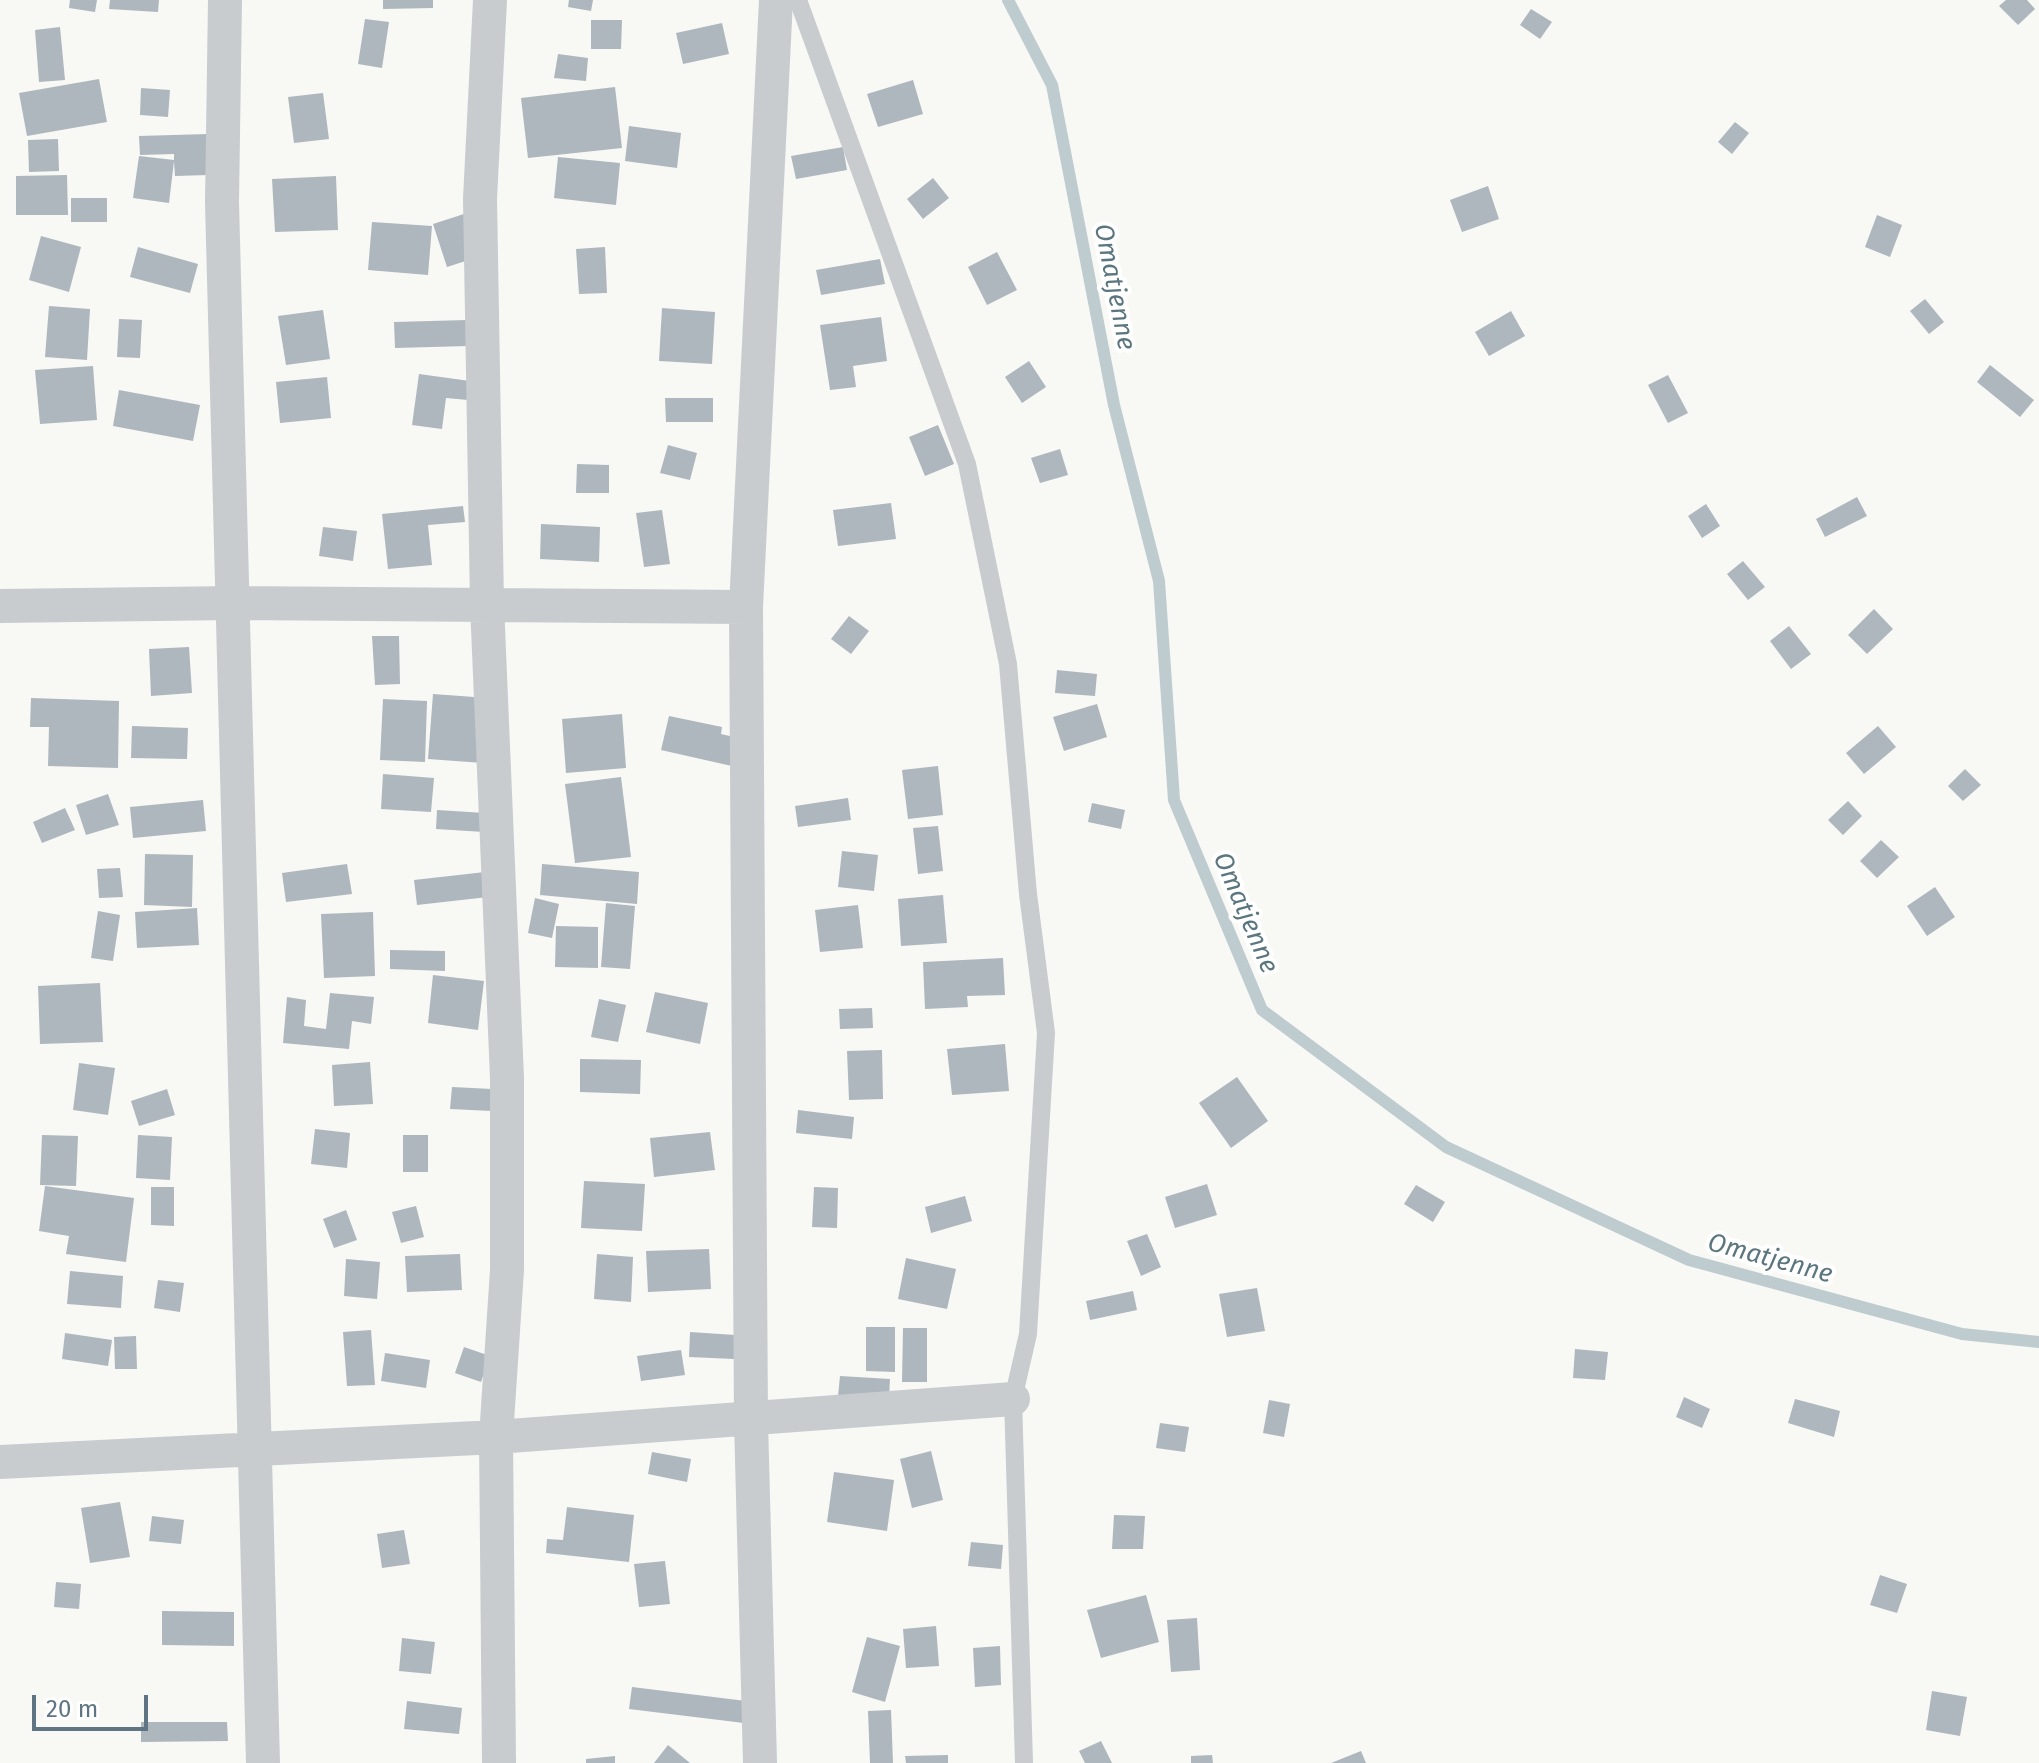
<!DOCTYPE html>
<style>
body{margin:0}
#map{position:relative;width:2039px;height:1763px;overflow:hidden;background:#f8f8f5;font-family:"Fira Sans",sans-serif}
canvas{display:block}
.scale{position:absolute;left:32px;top:1695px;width:116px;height:36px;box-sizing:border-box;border:4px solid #607583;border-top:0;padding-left:10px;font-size:24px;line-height:28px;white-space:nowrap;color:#607583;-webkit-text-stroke:6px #fff;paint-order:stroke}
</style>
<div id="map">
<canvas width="2039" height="1763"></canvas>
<div class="scale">20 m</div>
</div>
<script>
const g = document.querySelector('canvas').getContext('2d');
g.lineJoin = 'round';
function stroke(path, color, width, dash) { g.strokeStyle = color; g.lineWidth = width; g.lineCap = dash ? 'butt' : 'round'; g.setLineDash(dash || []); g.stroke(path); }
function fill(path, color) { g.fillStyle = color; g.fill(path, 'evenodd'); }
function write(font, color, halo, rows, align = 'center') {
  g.font = font + ' "Fira Sans",sans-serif'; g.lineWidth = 8; g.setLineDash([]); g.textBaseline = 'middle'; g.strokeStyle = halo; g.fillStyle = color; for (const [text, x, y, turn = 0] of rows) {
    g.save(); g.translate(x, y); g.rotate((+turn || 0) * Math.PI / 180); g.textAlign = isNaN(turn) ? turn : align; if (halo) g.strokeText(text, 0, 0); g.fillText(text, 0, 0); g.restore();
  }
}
stroke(new Path2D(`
 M1008,0L1052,85L1114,405L1159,581L1174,800L1262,1010L1446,1147L1689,1260L1962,1334L2039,1342`), '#becbcf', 12);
fill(new Path2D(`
 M70,0H97L95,12L69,8Z
 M110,0H159L158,12L109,9Z
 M383,0H433V8L383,9Z
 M569,0H593L591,11L568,7Z
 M2006,0H2027L2035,9L2018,25L1999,6Z
 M1531,9L1552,22L1540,39L1520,25Z
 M365,19L389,22L382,68L358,64Z
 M591,20H622L621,49H591Z
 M722,23L729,54L683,64L676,33Z
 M60,27L65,80L39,82L35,30Z
 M558,54L588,58L586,81L554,78Z
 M99,79L107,122L27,136L19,93Z
 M913,80L923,114L878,127L867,94Z
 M615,87L622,148L528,158L521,98Z
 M141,88L170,90L168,117L140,115Z
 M323,93L329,139L294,143L288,97Z
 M1735,122L1749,133L1732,154L1718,142Z
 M629,126L681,133L677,168L625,161Z
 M208,134V175L175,176L174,161L169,203L133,198L139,156L174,160V154L140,155L139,136Z
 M58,139L59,171L29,172L28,140Z
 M843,147L847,170L796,179L791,156Z
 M558,157L620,163L616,205L554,198Z
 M67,175L68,215H16V176Z
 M336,176L338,230L275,232L272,179Z
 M933,178L949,198L923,219L907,199Z
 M1488,186L1499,219L1462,232L1450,200Z
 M71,198H107V222H71Z
 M464,214L478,257L447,267L433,224Z
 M1877,215L1902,225L1890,257L1865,247Z
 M372,222L432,226L428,275L368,270Z
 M41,236L81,247L69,292L29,280Z
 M138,247L198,264L190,293L130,277Z
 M605,247L607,293L579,294L576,249Z
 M997,252L1017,290L987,305L968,267Z
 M880,259L885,284L821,295L816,270Z
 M1925,299L1944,322L1929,334L1910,311Z
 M49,306L90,309L87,360L45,357Z
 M662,308L715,312L712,364L659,361Z
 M323,310L330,359L286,365L278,316Z
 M1511,311L1525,336L1489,356L1475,332Z
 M881,317L887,361L853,366L856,387L830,390L820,325Z
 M119,319L142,320L140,358L117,357Z
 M467,320L468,346L395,348L394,322Z
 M1029,361L1046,387L1022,403L1005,377Z
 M1990,365L2034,400L2020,417L1977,382Z
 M93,366L97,420L40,424L35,370Z
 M419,374L470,381L468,400L446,398L442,429L412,425Z
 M1668,375L1688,413L1668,423L1648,385Z
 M327,377L331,418L280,423L276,382Z
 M119,390L200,405L193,441L113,426Z
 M665,398H713V422H666Z
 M938,425L954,464L925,476L909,437Z
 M668,445L697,453L690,480L660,473Z
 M1060,449L1068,475L1040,483L1031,458Z
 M577,464L609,465V493H576Z
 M1857,497L1867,516L1825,537L1816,519Z
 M891,503L896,539L838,546L833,510Z
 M1706,504L1720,526L1702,538L1688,516Z
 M463,506L465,522L428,525L432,565L388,569L382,514Z
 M662,510L670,564L644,567L636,513Z
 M541,524L600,527L599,562L540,559Z
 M323,527L357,531L353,561L319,556Z
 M1743,561L1765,587L1748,600L1727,574Z
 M1874,609L1893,629L1867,654L1848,635Z
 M849,616L869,631L851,654L831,639Z
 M1789,626L1811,654L1791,669L1770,641Z
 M372,636H399L400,684L375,685Z
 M189,647L192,693L151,696L149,649Z
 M1057,670L1097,674L1095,696L1055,693Z
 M433,694L488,698L483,763L428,759Z
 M31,698L119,701L118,768L48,766L49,727H30Z
 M383,699L427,701L425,762L380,760Z
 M1097,704L1107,737L1064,751L1053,717Z
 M622,714L626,768L566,773L562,719Z
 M669,716L722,727L721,734L751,741L745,769L661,750Z
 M132,726L188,728L187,759L131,758Z
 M1878,726L1896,747L1864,774L1846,753Z
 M938,766L943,815L908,819L902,770Z
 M1965,769L1981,785L1963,801L1948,786Z
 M383,774L434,778L431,812L381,809Z
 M621,777L631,857L575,863L565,784Z
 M108,794L119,825L86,835L76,805Z
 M848,798L851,820L798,827L795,806Z
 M203,800L206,831L133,838L130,807Z
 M1848,801L1862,816L1843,835L1828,820Z
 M1092,803L1125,810L1121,829L1088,822Z
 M65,808L75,830L42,843L33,822Z
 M437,810L485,813L484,832L436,829Z
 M938,826L943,871L918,874L913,828Z
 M1881,840L1899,857L1877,878L1860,861Z
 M842,851L878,855L874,891L838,887Z
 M145,854L193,855L192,907L144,905Z
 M347,864L352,894L286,902L282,873Z
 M542,864L639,872L637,904L540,895Z
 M120,868L123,897L99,898L97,869Z
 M485,872L488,897L417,905L414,880Z
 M1935,887L1955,917L1927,936L1907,906Z
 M943,895L947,943L901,946L898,899Z
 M535,898L559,904L552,938L528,933Z
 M606,903L635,906L630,969L601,967Z
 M858,905L863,948L820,952L815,910Z
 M197,908L199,945L137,948L135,912Z
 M98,911L120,915L113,961L91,958Z
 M373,912L375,976L324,978L321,914Z
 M556,926L598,927V968L555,967Z
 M390,950L445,951V971L390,969Z
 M1003,958L1005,995L967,996L968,1007L925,1009L923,962Z
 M433,975L484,981L478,1030L428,1023Z
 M100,983L103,1042L40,1044L38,986Z
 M655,992L708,1003L700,1044L646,1032Z
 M330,993L374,997L371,1024L352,1021L349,1049L283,1043L287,997L306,1000L304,1026L326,1029Z
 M599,999L626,1005L618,1042L591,1037Z
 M872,1008L873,1028L840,1029L839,1009Z
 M1005,1044L1009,1091L952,1095L947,1049Z
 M882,1050L883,1099L849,1100L847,1051Z
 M580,1059L641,1060L640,1094L580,1092Z
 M370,1062L373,1104L334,1106L332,1065Z
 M79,1063L115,1068L108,1115L73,1110Z
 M1237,1077L1268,1121L1231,1148L1199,1103Z
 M452,1087L492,1089V1111L450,1109Z
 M167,1089L175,1115L139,1126L131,1101Z
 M798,1110L854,1117L852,1139L796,1133Z
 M315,1129L350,1133L347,1168L311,1164Z
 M710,1132L715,1170L654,1177L650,1138Z
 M42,1135L78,1136L76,1186L40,1185Z
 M138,1135L172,1137L170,1180L136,1178Z
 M403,1135H428V1172H403Z
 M584,1181L645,1184L642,1231L581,1228Z
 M1207,1184L1217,1215L1175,1228L1165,1197Z
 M1416,1185L1445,1202L1433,1222L1404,1204Z
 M45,1186L134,1198L126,1262L66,1254L69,1236L39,1231Z
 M151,1187H174V1226L151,1225Z
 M814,1187L838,1188L837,1228L812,1227Z
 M965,1196L972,1221L931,1233L925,1207Z
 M416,1206L424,1237L401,1243L392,1212Z
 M346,1210L357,1240L334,1248L323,1219Z
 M1147,1234L1161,1267L1141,1276L1127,1241Z
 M709,1249L711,1289L648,1292L646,1251Z
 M460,1254L462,1290L407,1292L405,1256Z
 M597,1254L633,1257L631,1302L594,1299Z
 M906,1258L956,1269L947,1309L898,1299Z
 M346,1259L380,1262L377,1299L344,1296Z
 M70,1271L123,1276L121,1308L67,1304Z
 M158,1280L184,1283L180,1312L154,1308Z
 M1257,1288L1265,1331L1227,1337L1219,1294Z
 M1133,1291L1137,1310L1090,1320L1086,1301Z
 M866,1327H895V1372L866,1371Z
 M903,1328H927V1382H902Z
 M371,1330L375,1385L347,1386L343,1332Z
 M690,1332L735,1335L734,1359L689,1357Z
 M65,1333L112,1340L108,1366L62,1359Z
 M136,1336L137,1369H115L114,1337Z
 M464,1347L490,1356L481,1382L455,1373Z
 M1575,1349L1608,1352L1605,1380L1573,1378Z
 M681,1350L685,1375L641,1381L637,1356Z
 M385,1353L430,1360L426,1388L381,1381Z
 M840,1376L890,1379L889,1398L838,1396Z
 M1684,1397L1710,1409L1702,1428L1676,1417Z
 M1795,1399L1840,1411L1834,1437L1788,1423Z
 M1269,1400L1290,1404L1284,1437L1263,1433Z
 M1160,1423L1189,1427L1185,1452L1156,1448Z
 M931,1451L943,1500L912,1508L900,1459Z
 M652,1452L691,1459L687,1482L648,1474Z
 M834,1472L894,1480L887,1531L827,1522Z
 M120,1502L130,1557L90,1563L81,1508Z
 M567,1507L634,1515L629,1562L546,1553L547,1539L563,1540Z
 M1114,1515L1145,1516L1143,1549H1112Z
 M152,1516L184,1520L181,1544L149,1541Z
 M404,1530L410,1564L382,1568L377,1534Z
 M971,1542L1003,1545L1001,1569L968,1566Z
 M665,1561L670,1604L639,1607L634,1564Z
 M1880,1575L1907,1584L1897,1613L1870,1605Z
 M56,1582L81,1584L79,1609L54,1607Z
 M1146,1595L1159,1642L1101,1658L1087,1610Z
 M162,1611L234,1612V1646L162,1645Z
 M1197,1618L1200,1670L1171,1672L1167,1620Z
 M936,1626L939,1666L906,1668L903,1629Z
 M867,1637L900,1646L885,1702L852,1692Z
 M402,1638L435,1642L431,1674L399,1671Z
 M1000,1646L1001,1685L975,1687L973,1648Z
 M632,1687L746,1701L744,1723L629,1709Z
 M1932,1691L1967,1697L1960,1736L1926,1730Z
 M407,1701L462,1708L459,1734L404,1729Z
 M891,1710L893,1763H870L868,1711Z
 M141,1722H227L228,1741L141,1742Z
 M1101,1741L1112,1763H1085L1079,1751Z
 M668,1745L690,1763H654Z
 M1361,1751L1366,1763H1331Z
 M948,1755V1763H906L905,1756Z
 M1212,1755L1213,1763H1191V1756Z
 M615,1756V1763H586V1759Z`), '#aeb7bd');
stroke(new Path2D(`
 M798,0L967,464L1008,664L1028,894L1046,1033L1028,1334L1013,1399L1024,1763`), '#c8cccf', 18);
stroke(new Path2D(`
 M225,0L222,202L263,1763
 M490,0L480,199L487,604L507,1078V1270L496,1437L499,1763
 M0,606L234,603L746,607
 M0,1462L496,1437L1013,1399
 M760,1763L751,1421L746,607L776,0`), '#c8cccf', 34);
write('italic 26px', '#5b767e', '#fff', [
 ["Omatjenne",1114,287,79],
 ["Omatjenne",1245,913,67],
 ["Omatjenne",1770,1259,15]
]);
</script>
